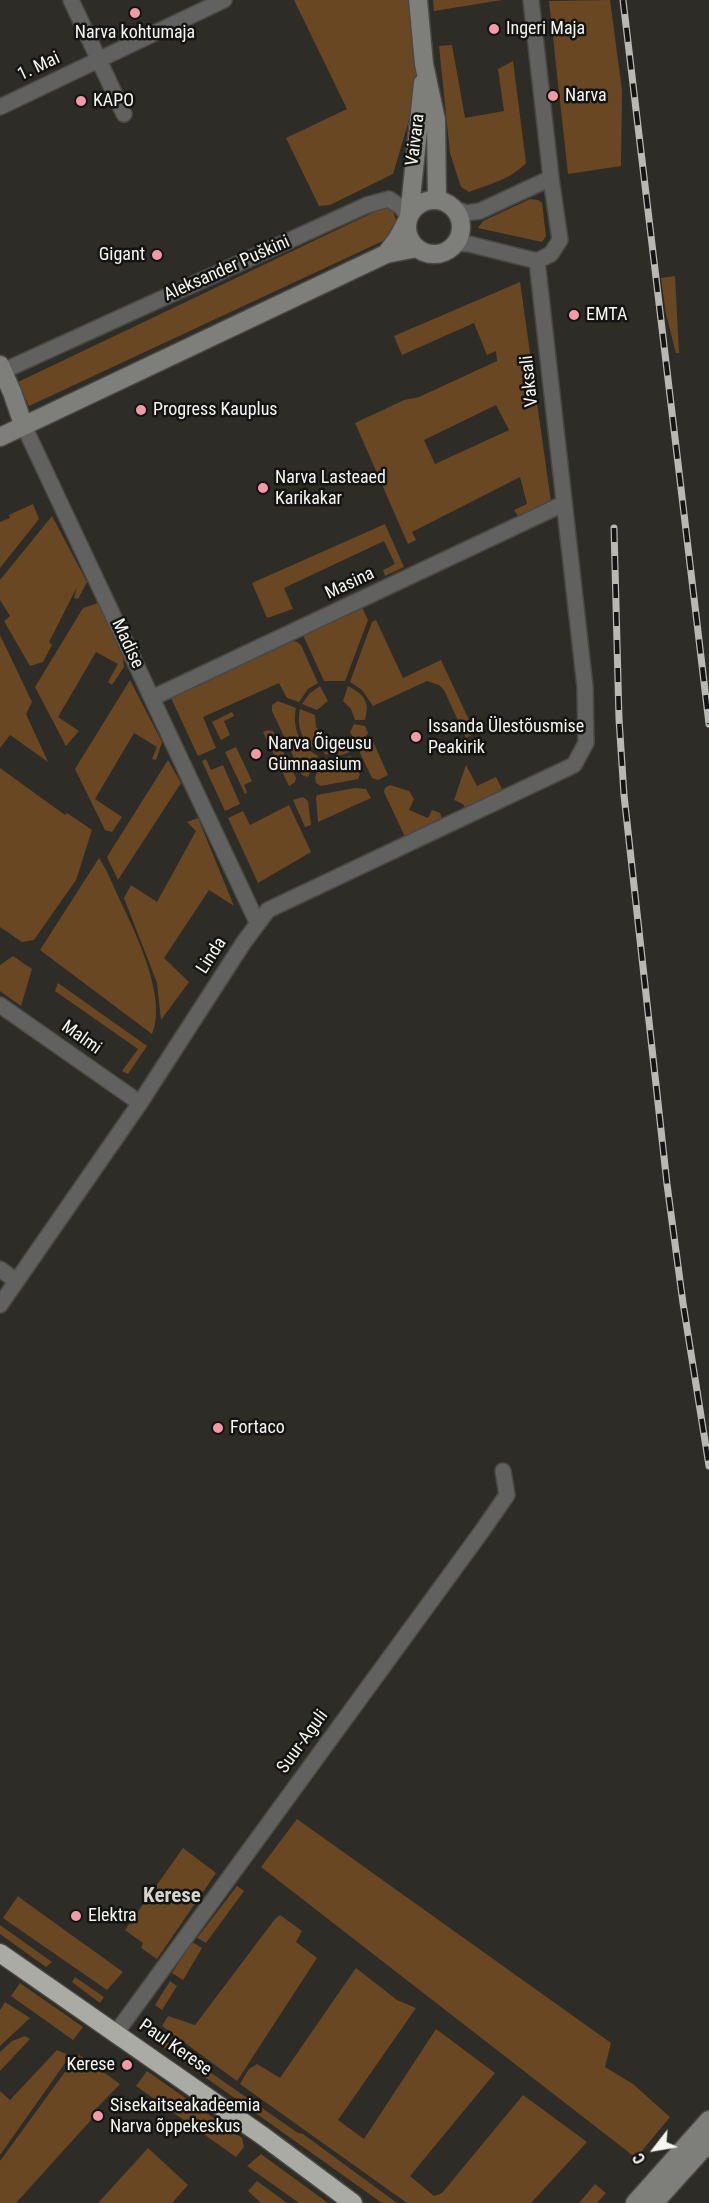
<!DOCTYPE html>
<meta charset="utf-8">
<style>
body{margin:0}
#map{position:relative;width:709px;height:2203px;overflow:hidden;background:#2d2c26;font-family:"Roboto Condensed",sans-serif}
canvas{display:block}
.north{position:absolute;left:625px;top:2119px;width:60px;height:60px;-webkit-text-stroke:4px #141412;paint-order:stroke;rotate:239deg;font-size:16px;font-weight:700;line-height:24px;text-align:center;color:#f5f5f1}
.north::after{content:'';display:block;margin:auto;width:21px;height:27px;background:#f5f5f1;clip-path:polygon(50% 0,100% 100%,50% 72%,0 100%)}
</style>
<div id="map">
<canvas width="709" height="2203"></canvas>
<div class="north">С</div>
</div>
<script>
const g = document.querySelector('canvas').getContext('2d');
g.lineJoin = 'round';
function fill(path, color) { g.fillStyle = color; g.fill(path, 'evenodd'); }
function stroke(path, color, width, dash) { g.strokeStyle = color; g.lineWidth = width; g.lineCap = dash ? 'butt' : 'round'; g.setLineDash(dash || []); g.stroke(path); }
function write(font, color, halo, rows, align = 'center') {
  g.font = font + ' "Roboto Condensed",sans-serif'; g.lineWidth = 5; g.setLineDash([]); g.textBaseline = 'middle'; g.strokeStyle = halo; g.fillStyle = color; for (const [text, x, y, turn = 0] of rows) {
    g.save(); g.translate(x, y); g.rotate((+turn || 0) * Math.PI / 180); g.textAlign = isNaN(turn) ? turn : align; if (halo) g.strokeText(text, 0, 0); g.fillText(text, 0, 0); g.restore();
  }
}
fill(new Path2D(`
 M294,0H413L419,61L409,120L393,174L330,205L319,206L286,138L347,109Z
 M433,0H502L434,11Z
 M610,0L622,90L621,166L568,174L549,1Z
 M452,45L465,118L504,111L498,69L513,61L526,163C510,180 489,184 469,192L461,187L450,153L439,46Z
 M530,199L538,200L542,203L546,236L542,242L478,228L483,221Z
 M391,204L400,233L29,406L18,382Z
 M675,276L679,353H676L666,314L661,278Z
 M520,282L551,502L518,516L514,510L527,504L520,477L412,532L416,540L408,544L355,423L404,400L419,397L497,361L496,351L487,355L474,323L402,355L394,336ZM496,405L509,430L435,464L424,440Z
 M33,504L39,519L0,568V522L10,518L9,515Z
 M52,516L87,582L78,599L74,598L77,587L49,642L52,645L43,662L30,666L4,621L10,616L0,600V580Z
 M385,524L404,567L385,576L383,570L395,564L384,541L284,588L293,609L267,618L252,583Z
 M101,602L122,648L124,667L112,685L108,682L118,664L96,652L58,717L79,731L66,746L35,687L83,608Z
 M362,607L368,620L345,681H324L303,635Z
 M376,620L403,678L441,660L475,733L466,738L444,690L439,685L427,681L373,706L362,690L350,682L372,622Z
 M0,635L32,702L26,714L48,762L10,735L0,748Z
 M292,641L297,642L301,645L318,683L308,689L299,702L287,698L279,683L203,717L216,748L198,756L171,698Z
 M130,680L162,742L156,760L152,759L157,747L134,733L95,799L122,817L112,832L105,830L75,769Z
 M320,686L328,701L317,710L302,704L309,694Z
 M348,686C365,695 370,702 365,720H355L351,709L343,701Z
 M278,701L296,708C292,727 299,746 318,756L308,777L302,775L272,711V705Z
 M300,709L315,715L316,727L325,737L319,752C302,743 296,727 300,709Z
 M232,712L234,716L224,721L230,735L221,740L212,722Z
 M354,724L365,726L368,733L358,748L350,732Z
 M268,730L273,731L296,778L295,782L289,786L263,732Z
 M371,737L388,775L378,780L372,778L359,751Z
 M342,738L350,752L339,756L324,754L329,739Z
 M236,747L252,781L244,785L247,792L245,794L225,752Z
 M351,756L360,774L358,779L321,786L316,783L315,777L323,758L338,759Z
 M206,759L211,770L223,765L240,804L225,811L202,761Z
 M168,760L181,783L118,880L107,857Z
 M466,765L477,786L496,777L504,793L467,811L463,804L454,800Z
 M0,768L65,815L67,813L92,830L76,880L34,940L22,942L0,927Z
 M390,785L409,791L414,799L409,810L428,818L432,810L440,813L443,822L406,839L384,792L385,788Z
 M355,788L366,789L371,798L318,822L316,798L317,795Z
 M303,797L308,801L311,825L305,827L293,800Z
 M289,805L311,852L258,883L228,818L243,811L250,825Z
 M198,818L234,906L209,890L164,958L189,982L161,1020L157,983L124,898L131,885L157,902L196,831L187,822Z
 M99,858C107,870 112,883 118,896C134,930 168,997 152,1034L40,950Z
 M13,956L32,969L21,1006L0,991V965Z
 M58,983L147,1046L128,1074L122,1071L138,1049L55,991Z
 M297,1819L611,2043L605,2067L633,2084L670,2117L636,2158L261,1867Z
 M183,1848L216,1873L157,1959L141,1948L143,1943L125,1930Z
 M237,1886L244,1891L206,1943L197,1938Z
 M18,1896L27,1903L123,1972L107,1990L3,1918Z
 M280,1915L302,1931L296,1942L317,1958L237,2081L162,2026L168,2016L195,2025L275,1919Z
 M0,1925L52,1962L46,1967L0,1934Z
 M192,1942L202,1948L183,1980L172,1973Z
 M356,1968L397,2000L416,2008L338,2120L364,2139L436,2029L495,2073L410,2176L434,2196L442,2193L523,2095L587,2142L531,2203H407L240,2084L249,2069L257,2064L280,2078Z
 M75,1977L104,1997L100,2003L72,1982Z
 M170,1981L177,1986L162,2010L155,2005Z
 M20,1983L83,2027L73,2040L11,1996Z
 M5,2002L30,2018L0,2046V2010Z
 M152,2032L298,2133L303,2134L397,2203H382L181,2060L149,2036Z
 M25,2036L30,2039L0,2071V2052L12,2041Z
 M57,2050L70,2056L0,2155V2091L10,2100Z
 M78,2054L120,2084L92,2113L91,2120L16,2203H0V2161Z
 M147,2071L242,2138L244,2147L236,2157L136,2086Z
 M148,2148L188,2185L172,2203H98Z
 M261,2154L328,2203H299L247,2166Z
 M257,2181L287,2203H261L248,2191Z
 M595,2184L606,2193L597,2203H579Z`), '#6a4723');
const street = new Path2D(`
 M71,0L124,114
 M531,0L551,178L560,240L551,254L537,261
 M0,107L224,0
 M453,208L466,213L480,211L551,178
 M456,243L469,244L537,261
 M3,371L367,205L389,199L401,207L409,217
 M23,424L257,922
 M152,698L563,504
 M0,1005L140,1103
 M0,1269L16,1281
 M0,1305L140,1103L244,942L268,910L574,765L586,743L585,687L537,261
 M116,2033L482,1531L507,1495L503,1471`);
const secondary = new Path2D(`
 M418,0L424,64L436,120L437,200
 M407 227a27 27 0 1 1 54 0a27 27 0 1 1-54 0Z
 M386,254L398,238L409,217L423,83
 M0,365L12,392L23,424
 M0,437L386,254L417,248
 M635,2203L709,2120
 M654,2203L709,2142`);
const highway = new Path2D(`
 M0,1953L263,2136L353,2203`);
stroke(street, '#494842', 18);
stroke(secondary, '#494842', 21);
stroke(highway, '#494842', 21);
stroke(street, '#61615f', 15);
stroke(secondary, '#7e7f7b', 18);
stroke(highway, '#a9aba4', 18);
const rail = new Path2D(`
 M623,0L709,724
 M614,528L619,719L624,795L667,1184L683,1303L709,1466`);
stroke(rail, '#b9b9b4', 7);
stroke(rail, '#141412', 4.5, [14]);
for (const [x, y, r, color] of [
 [135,13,6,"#f39aa7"],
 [494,29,6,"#f39aa7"],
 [553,96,6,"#f39aa7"],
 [81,101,6,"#f39aa7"],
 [157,255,6,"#f39aa7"],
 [574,315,6,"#f39aa7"],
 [141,410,6,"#f39aa7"],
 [263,488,6,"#f39aa7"],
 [416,737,6,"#f39aa7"],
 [256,754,6,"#f39aa7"],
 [218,1428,6,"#f39aa7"],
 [76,1916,6,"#f39aa7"],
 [127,2065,6,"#f39aa7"],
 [98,2116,6,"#f39aa7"]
]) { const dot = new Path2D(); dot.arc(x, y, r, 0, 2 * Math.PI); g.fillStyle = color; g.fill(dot); stroke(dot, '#141412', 2); }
write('18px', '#f5f5f1', '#141412', [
 ["Ingeri Maja",506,29],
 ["Narva kohtumaja",135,33,"center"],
 ["Narva",565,96],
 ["KAPO",93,101],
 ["Gigant",145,255,"right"],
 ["EMTA",586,315],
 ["Progress Kauplus",153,410],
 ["Narva Lasteaed",275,478],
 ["Karikakar",275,499],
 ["Issanda Ülestõusmise",428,727],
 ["Peakirik",428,748],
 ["Narva Õigeusu",268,744],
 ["Gümnaasium",268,765],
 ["Fortaco",230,1428],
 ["Elektra",88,1916],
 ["Kerese",115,2065,"right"],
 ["Sisekaitseakadeemia",110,2106],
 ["Narva õppekeskus",110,2127]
], 'left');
write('18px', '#f5f5f1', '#141412', [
 ["1. Mai",39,67,-25],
 ["Vaivara",416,140,-83],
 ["Aleksander Puškini",227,269,-24],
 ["Vaksali",530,381,-96],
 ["Masina",350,584,-25],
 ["Madise",127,644,65],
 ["Linda",212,956,-57],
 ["Malmi",81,1038,35],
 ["Suur-Aguli",303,1742,-54],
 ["Paul Kerese",175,2048,35]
]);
write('bold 21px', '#d4d3cc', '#141412', [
 ["Kerese",172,1897]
]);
</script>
